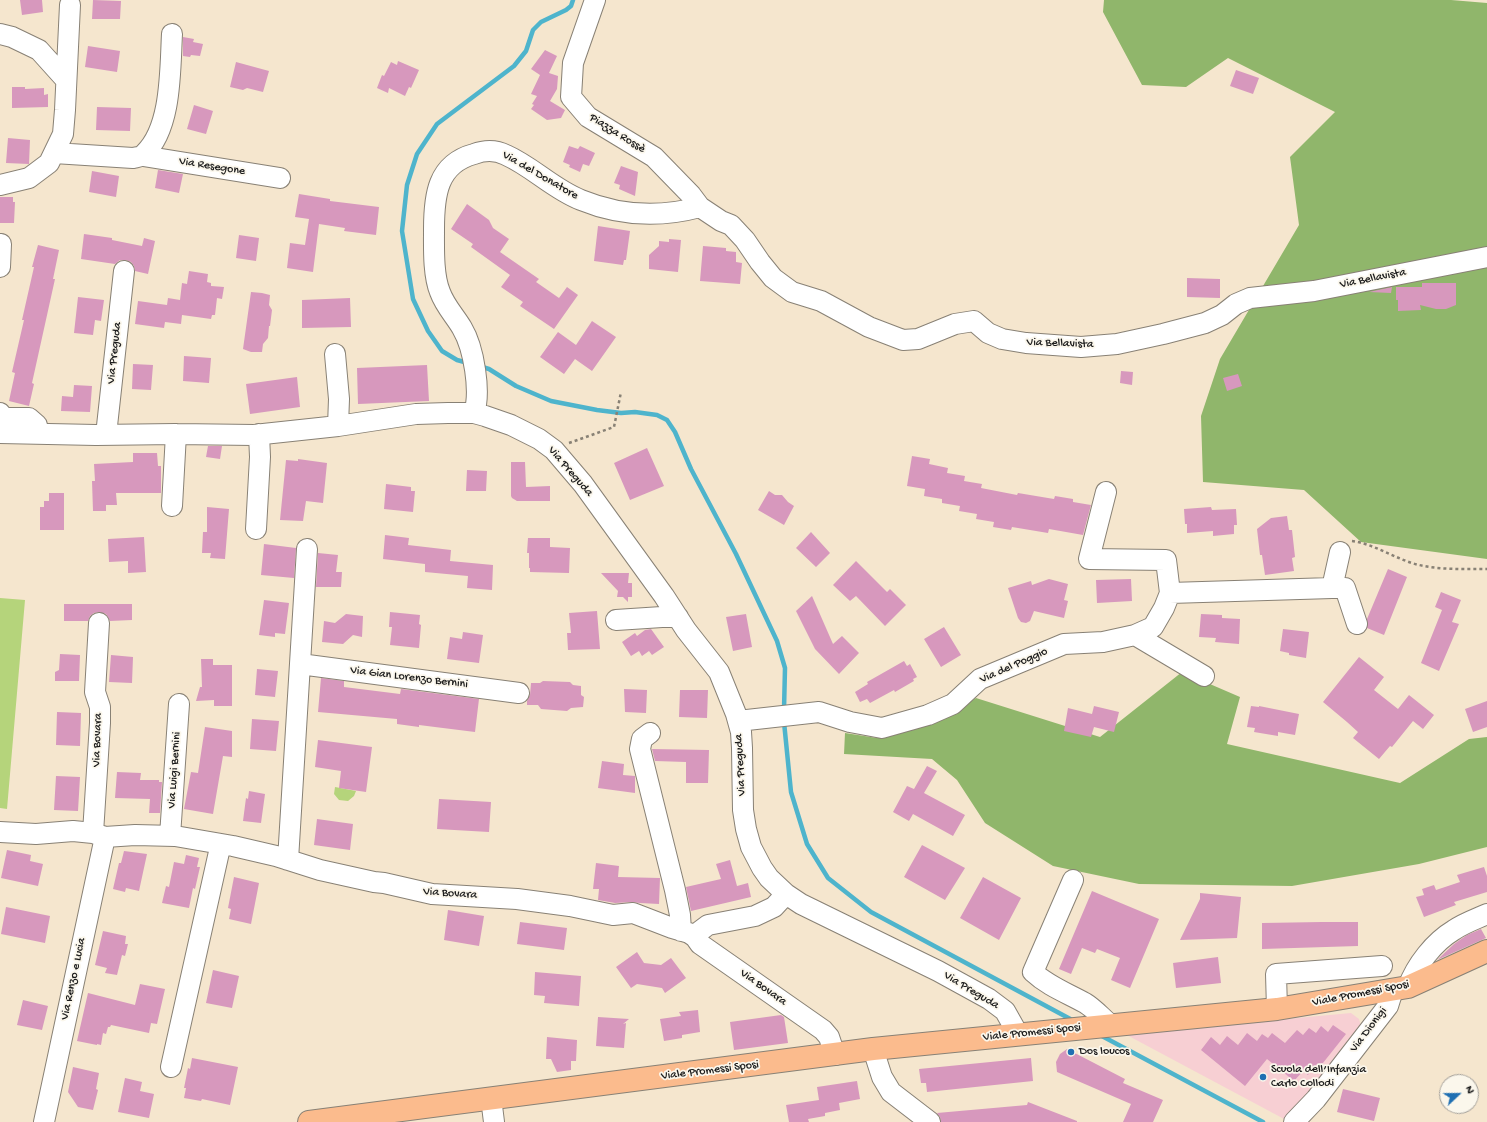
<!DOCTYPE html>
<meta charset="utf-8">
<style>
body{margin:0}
#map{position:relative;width:1487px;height:1122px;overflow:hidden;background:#f5e6ce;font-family:"Gochi Hand",sans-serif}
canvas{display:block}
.north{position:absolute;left:1439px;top:1074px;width:40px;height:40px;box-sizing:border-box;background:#fbf7ec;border:1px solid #a29f99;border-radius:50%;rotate:68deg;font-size:11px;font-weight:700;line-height:16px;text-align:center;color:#1c1c1c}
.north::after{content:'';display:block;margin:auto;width:14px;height:18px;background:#1f6fb2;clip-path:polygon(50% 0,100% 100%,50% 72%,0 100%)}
</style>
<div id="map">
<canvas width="1487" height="1122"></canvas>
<div class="north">N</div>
</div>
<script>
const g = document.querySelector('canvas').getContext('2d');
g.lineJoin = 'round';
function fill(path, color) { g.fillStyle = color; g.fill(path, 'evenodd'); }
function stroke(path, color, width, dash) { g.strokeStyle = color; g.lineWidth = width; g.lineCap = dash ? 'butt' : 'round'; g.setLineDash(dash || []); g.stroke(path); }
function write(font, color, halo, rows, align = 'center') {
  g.font = font + ' "Gochi Hand",sans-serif'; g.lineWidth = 3.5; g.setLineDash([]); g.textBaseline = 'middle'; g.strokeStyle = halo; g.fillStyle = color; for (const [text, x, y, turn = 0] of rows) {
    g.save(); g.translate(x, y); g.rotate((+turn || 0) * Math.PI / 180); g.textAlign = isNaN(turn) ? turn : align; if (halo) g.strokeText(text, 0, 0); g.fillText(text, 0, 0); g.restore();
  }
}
fill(new Path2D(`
 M1351,1013L1359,1019L1361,1026L1286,1120L1125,1034Z`), '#f7cfd3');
fill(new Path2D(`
 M0,598L25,600L7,809L0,808Z
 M335,787L356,791L354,796L348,801L339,800L334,794Z`), '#b5d47b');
fill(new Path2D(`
 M1104,0H1451L1487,3V559L1361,542L1304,490L1203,482L1201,416L1220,359L1299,225L1290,157L1335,112L1228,58L1186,87L1142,85L1103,12Z
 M1182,672L1240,697L1227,744L1400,783L1469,739L1487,737V847L1419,864L1292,886L1139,884L1053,866L985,823L957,780L932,759L844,754L845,733L877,738L936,722L976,698L1100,737Z`), '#90b66b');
stroke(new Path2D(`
 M468,363L457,360L442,351L428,331L413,299L402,231L407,185L417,154L437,124L514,66L526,51L533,30L541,22L566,10L571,6L573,0
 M479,366L489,369L516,386L551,401L597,410L621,413L635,412L657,415L667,420L675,432L691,469L736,554L777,641L785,668L784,710
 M784,722L791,792L807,844L828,878L871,912L1074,1021
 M1100,1035L1263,1122`), '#4eb4cc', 4.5);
fill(new Path2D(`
 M20,0H42L43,12L22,15Z
 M93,0L121,1L120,19H92Z
 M183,37L194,39L193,42L203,44L200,56L191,55L190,57L183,56Z
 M88,46L120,51L117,72L85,67Z
 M545,50L557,56L549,73L558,76L557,89L550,101L565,110L561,118L547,120L531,109L534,105L532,104L537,96L531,94L540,75L531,69Z
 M398,61L419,70L411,88L409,87L405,96L389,88L388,93L377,88L382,75L384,76L391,62L397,65Z
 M236,62L269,71L263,92L247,88L243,90L230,87Z
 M1236,70L1259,78L1253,94L1230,86Z
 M12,87H25V89L44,88V95L48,94V107L12,108Z
 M194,105L213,111L206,134L187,129Z
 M97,107L131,108L130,131L96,130Z
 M8,138L30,140L29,164L6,163Z
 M569,146L578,149L580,146L595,153L589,166L583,164L580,172L569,167L570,165L563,162Z
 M621,166L638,172L635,196L619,189L620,185L614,183Z
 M158,170L183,174L179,193L155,188Z
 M92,171L119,176L116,197L89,192Z
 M299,194L330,199V201L379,207L376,235L344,231L345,228L319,224L313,272L287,268L290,243L305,245L309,219L295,217Z
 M0,197H13V202H15L14,223H0Z
 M467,204L489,220L493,228L509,239L500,252L539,279L536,282L559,298L567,287L578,295L554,329L520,306L523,302L501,287L510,275L471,247L473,244L451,229Z
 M598,226L630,231L626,260H624L623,265L594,261Z
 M84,234L112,238V240L142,246L144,238L155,241L148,274L135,271L134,266L131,262L126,260H120L115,264L81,259Z
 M239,235L259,238L256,261L236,258Z
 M669,239L681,240L678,272L649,269V255L659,246V241L669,242Z
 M38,245L59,250L53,279H55L32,383L34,384L29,406L9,401L15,373L12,372L24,320H22L34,267H32Z
 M703,246L726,248V251L736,252V262L742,263L740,284L700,281Z
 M189,271L208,274L207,282L211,283V286L224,287L222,299L217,298L215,315H212L211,319L182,315L181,324L165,322L164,328L135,324L138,301L167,305L168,298L180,300L182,283L187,284Z
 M1187,278L1220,279V298L1187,297Z
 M1422,283H1456V305L1446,309H1436L1420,305L1421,310L1398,311V300H1396V287H1422Z
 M1392,287L1391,293L1369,292Z
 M251,292L262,293L270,295L269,305L272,310L270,326H269L268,338L263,344L262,352H251L243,349Z
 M78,297L104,300L101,321L95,320L93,335L74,333Z
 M350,298L351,327L302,328V300Z
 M592,321L616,337L592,371L575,359L564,374L540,357L558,332L576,345Z
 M184,356L211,358L209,383L183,381Z
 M133,364L153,365L151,390L132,389Z
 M427,365L429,401L358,404L357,368Z
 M1121,371L1133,372L1132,385L1120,383Z
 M1238,374L1242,386L1227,391L1223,378Z
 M297,377L300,407L250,414L246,384Z
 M74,385L92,386L90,412L61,411L62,396L73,397Z
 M208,446H222L220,459L206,457Z
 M647,448L664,486L630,500L614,463Z
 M133,453H157L158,466H161V493H116L117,505H106V511H93L92,481H95L94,464L133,462Z
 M912,456L930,459L929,464L948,468L947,473L965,476L964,481L982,484L981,488L1017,495L1018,493L1054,499L1055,496L1073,499V502L1091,505L1083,535L1049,529L1048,533L1012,527L1011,530L993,527L994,522L976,519L977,514L959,511L960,506L942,503V499L924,496L925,489L907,486Z
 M298,459L327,463L323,503L306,501L303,521L280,520L286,460L298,461Z
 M511,462H525L526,487L550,486V501H517L512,498L511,496Z
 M467,470L487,471L486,491H466Z
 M386,484L411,487V491H415L413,512L384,509Z
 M769,491L775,495H782L788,502L794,506L784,525L758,510Z
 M49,493H64V530H40V507H44V501H49Z
 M207,507L229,509L225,559L210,558L211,553H202L203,532H207Z
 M1211,507L1212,510L1236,509L1237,525H1234V534L1213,536V531L1187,533V524H1185L1184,509Z
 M1287,516L1289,530H1292L1295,557L1292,558L1294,571L1265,575L1262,555H1260L1257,529L1271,518Z
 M811,532L830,553L816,567L796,548Z
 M385,535L409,538L408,545L451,550L450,561L493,565L492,590L467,588L468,576L425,572V564L383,559Z
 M144,537L146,572L128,573V561L109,562L108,539Z
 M528,538H550V547L570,548L569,573L530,572V568H529V553H527Z
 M264,544L296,548L294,578L261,575Z
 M318,553L338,555L336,572H342L341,587H316Z
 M856,561L887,592L890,589L906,605L885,626L856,596L850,601L833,585Z
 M1388,569L1407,577L1384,635L1367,628V619Z
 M601,573H629L628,583H632V597H628V602L623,597H617L618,591Z
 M1049,579L1068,584L1064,600L1068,601L1064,618L1034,611L1030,621L1026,623L1021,622L1018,618L1008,588L1031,581L1032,585Z
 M1131,579L1132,601L1097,603L1096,580Z
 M1441,592L1461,600L1452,622L1459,624L1439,671L1421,663L1442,610L1435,607Z
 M812,596L833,644L842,636L859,653L839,674L815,649L796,611Z
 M264,600L289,603L285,634L275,633V637L259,635Z
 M64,604H132V620L110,621L106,614L99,612L94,613L90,616L88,621H64Z
 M597,611L600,649L568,650L567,633H571L569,613Z
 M390,612L420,615L419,624L421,625L419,648L390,645L392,627H389Z
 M346,614L363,616L362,637L353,635L343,644L322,642L324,621L335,623Z
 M746,614L752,647L733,651L726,617Z
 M1201,614L1222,615V618L1240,619L1239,644L1215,642L1216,638L1199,637Z
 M944,627L961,655L941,667L924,639Z
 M651,629L664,647L652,655L649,651L642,656L639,651L631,656L622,642L635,633L637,636L645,630Z
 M1283,629L1309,632L1306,658L1289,655V653L1280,651Z
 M463,632L483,635L479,663L447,659L450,637L462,639Z
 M60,654L80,655L79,681H55V672L59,670Z
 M111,655L133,657L132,683L109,682Z
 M1359,657L1384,677L1374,690L1398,709L1409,695L1434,715L1423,729L1413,721L1392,747L1390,746L1379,759L1353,738L1358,732L1347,722L1323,702Z
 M201,659H213V665H232V706H214V700L196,701L200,687H202Z
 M904,661L907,666L910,664L917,677L913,679L914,681L895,692L894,690L870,703L867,699L860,702L855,692L868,684L867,682Z
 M257,669L278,671L275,697L255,695Z
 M321,678L344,681V687L400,694L401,689L479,699L475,732L419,725V727L397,724V719L318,712Z
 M543,681L570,682L573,685L581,686V695L584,697L583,707L571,708L567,711L541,709L538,705H527V701L530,695L531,683H540Z
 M624,689L647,690L646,713L625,712Z
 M680,690H708L707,718L679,717Z
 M1487,701V727L1473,732L1465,709Z
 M1094,706L1119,712L1114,732L1094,727L1091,737L1064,731L1068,708L1092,714Z
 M1251,706L1259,707V706L1299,714L1295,735L1278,732V736L1254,732L1255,728L1247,727Z
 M57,712L81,713L80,746L56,745Z
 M252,719L279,721L276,751L250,749Z
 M205,727L232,731V757L223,756L213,814L184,809L191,772L198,773Z
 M318,740L372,747L366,792L339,788L341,771L315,767Z
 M652,749L709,750L708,783H686V762L655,761Z
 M602,761L624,764L623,775L635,776V793L598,788Z
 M927,766L937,771L924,793L965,815L953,836L913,814L909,821L893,812L907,786L914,789Z
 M117,772L141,773L140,780H159V782H162L160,813H149L150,799L115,798Z
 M56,776L80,777L78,811L54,810Z
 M249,791L265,794L261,823L243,821L246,798L248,799Z
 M439,799L491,802L489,832L437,829Z
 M317,819L353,824L350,850L314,845Z
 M922,845L965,868L945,900L904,877Z
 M7,850L31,855L30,861L43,864L38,886L1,878Z
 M124,851L147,854L139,891L126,888L125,892L113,889L119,863H121Z
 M186,855L199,858L197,867H200L195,889L193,888L189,908L162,903L166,886L169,887L174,862L184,864Z
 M730,860L737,886L748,883L751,897L691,911L686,887L721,879L716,864Z
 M596,863L619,866L618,877L660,878L659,904L640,903L632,902L615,903L598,900L599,889H593Z
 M1484,867L1487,876V892L1454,902L1456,905L1424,917L1416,897L1424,895L1422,889L1434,885L1436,890L1460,882L1457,875Z
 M234,877L259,883L251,924L229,919L231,909L228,908Z
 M983,877L1021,898L999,940L960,918Z
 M1092,891L1159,919L1130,988L1111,980L1120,958L1097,949L1095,953L1082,948L1071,974L1059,969Z
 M1200,893L1241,897L1237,938L1180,940L1200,899Z
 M6,907L50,916L45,943L1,934Z
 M448,910L484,916L479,946L444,940Z
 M520,922L567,928L564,950L517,944Z
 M1322,922H1358V946L1262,949V923Z
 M1481,929L1486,938L1437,960L1454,944L1467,935Z
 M103,931L126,936L125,944H128L125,956L122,955L117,975L105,973L107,968L95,965Z
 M637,952L644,963L661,965L671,958L686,978L665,993L662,988L637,984L631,988L616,967Z
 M1218,957L1221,983L1176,988L1173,963Z
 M213,970L239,976L232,1008L206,1003Z
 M535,972L581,976L579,1006L544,1003L545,996L534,995Z
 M140,984L165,989L157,1024L151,1023L149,1033L111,1025L110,1027H108L106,1034L103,1033L101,1045L97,1044V1045L77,1041L88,993L135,1005Z
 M23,1000L48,1006L42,1030L17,1025Z
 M698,1010L700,1032L682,1035V1038L664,1041L660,1019L681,1016L679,1012Z
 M781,1015L784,1017L788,1043L734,1050L730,1022Z
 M598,1017L629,1019L623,1024L626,1023L624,1048L596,1046Z
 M1333,1025L1346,1034L1315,1073L1311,1070L1308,1075L1303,1071L1294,1081L1267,1059L1245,1086L1201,1050L1211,1037L1220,1045L1227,1036L1238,1045L1247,1033L1257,1041L1262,1034L1268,1038L1272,1033L1285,1043L1297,1030L1303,1035L1309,1028L1316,1033L1321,1026L1328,1032Z
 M547,1037L577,1040L576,1061H571V1070L557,1072L551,1059H546Z
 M1067,1049L1125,1079L1123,1083L1163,1100L1153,1122H1123L1131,1104L1057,1072L1056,1062L1060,1054Z
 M192,1058L238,1067L230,1105L202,1099L201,1101L184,1098L186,1088H184L188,1068L190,1069Z
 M1031,1058L1033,1081L927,1092L926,1083H921L919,1069Z
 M73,1067L99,1073L96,1089L98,1090L93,1110L78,1107L68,1092Z
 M125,1078L142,1082L140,1091L154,1094L149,1118L118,1112Z
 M857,1081L860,1099L839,1103L840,1110L825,1113V1116L808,1119L809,1122H789L786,1105L819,1100L817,1087Z
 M1343,1089L1380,1098L1374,1121L1337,1112Z
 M1028,1102L1077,1121V1122H941L940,1117L937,1113L1027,1105Z`), '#d798bd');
const minor = new Path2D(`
 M595,0L573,63L571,97L588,117L654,157L691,195L700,207L721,221L731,225L745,240L760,262L773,278L792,292L821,301L869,327L903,340L918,339L955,324L974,321L988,333L1002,339L1026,343L1081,347L1117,344L1163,334L1205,323L1222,315L1236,304L1250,298L1314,291L1487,257
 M0,34L12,37L39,50L66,80
 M54,153L133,158C137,157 142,157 144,154C172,128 170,69 172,34
 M143,156L280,178
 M0,185L29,178L49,163L63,134L65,110L70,5
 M0,267L1,244
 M335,354L339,399L338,426
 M0,413L3,418H29L37,425L38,434
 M474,413C481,392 474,348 462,328C455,316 445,306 440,292C433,275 434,248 434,229C434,196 437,164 474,154C485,150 496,150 506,155C533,167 553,189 581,200C620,216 659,218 700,207
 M0,433L96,435L176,434L254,435L338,426L416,414L448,413H474L485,416L511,425L539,439L554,450L583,484L664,596L686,630L719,672L736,714L741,732L742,748L743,810L746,829L751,847L762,868L769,878L786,894L801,904L938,971L989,999L1005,1011L1014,1027L1016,1035
 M106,435L124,271
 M172,506L176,434
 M256,529L260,457L259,434
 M1332,588H1345L1357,624
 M1170,593L1332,588L1340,552
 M616,620L662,617H678
 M1135,635L1204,676
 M300,664L519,693
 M738,721L819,712L850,722L882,728L928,715L953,704L980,679L1064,644L1103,642L1135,635L1153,627L1164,608L1170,593L1166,560L1089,559L1106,492
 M650,733L642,739L640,749L675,890L680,915L681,931
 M0,832L36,834L73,831L93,833L105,837L135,835L175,836L233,846L276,856L320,870L374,882L384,883L432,894L517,899L570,906L613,915L633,913L672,928L689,933L695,937L700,944L823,1030L829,1037L835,1055
 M93,833L100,723V707L95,692L99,623
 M170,836L179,704
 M288,860L307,549
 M1073,880L1033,972C1048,986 1067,993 1085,1003C1095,1009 1103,1019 1112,1026
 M695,937L700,931L708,925L755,916L774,907L786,894
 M1408,987C1416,965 1434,942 1454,930C1464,923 1476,919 1487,914
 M1277,1009L1276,974L1382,966
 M873,1049L882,1077L891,1092L930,1122
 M171,1067L219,852L222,845
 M491,1098L494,1122
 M44,1122L105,837
 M1294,1122L1316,1099L1388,1006L1393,990`);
const major = new Path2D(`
 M309,1122L873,1049L1277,1009L1408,987L1487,951`);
stroke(minor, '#888175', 22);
stroke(major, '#888175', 24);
stroke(new Path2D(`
 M569,443L614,427L621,392
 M1352,541C1375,544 1397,560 1419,565C1441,570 1464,569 1487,569`), '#888175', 2.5, [3, 3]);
stroke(minor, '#fff', 20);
stroke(major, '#fbbb8d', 22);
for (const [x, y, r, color] of [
 [1071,1052,4,"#1f6fb2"],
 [1263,1077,4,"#1f6fb2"]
]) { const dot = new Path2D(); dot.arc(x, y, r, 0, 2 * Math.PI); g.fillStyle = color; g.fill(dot); stroke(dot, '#fbf7ec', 1.5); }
write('12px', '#1c1c1c', '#fbf7ec', [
 ["Piazza Rossè",617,134,32],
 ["Via Resegone",212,167,9],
 ["Via del Donatore",540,176,30],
 ["Via Bellavista",1373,279,-11],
 ["Via Bellavista",1060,344,2],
 ["Via Preguda",115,353,-84],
 ["Via Preguda",570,472,49],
 ["Via del Poggio",1014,666,-24],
 ["Via Gian Lorenzo Bernini",409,678,7],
 ["Via Bovara",98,740,-88],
 ["Via Preguda",741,765,-93],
 ["Via Luigi Bernini",175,770,-86],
 ["Via Bovara",450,894,4],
 ["Via Renzo e Lucia",74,979,-78],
 ["Via Bovara",763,988,35],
 ["Via Preguda",971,991,31],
 ["Viale Promessi Sposi",1361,994,-11],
 ["Via Dionigi",1369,1030,-53],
 ["Viale Promessi Sposi",1032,1033,-6],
 ["Viale Promessi Sposi",710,1071,-7]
]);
write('12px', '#1c1c1c', '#fbf7ec', [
 ["Dos loucos",1079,1052],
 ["Scuola dell’Infanzia",1271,1070],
 ["Carlo Collodi",1271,1084]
], 'left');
</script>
